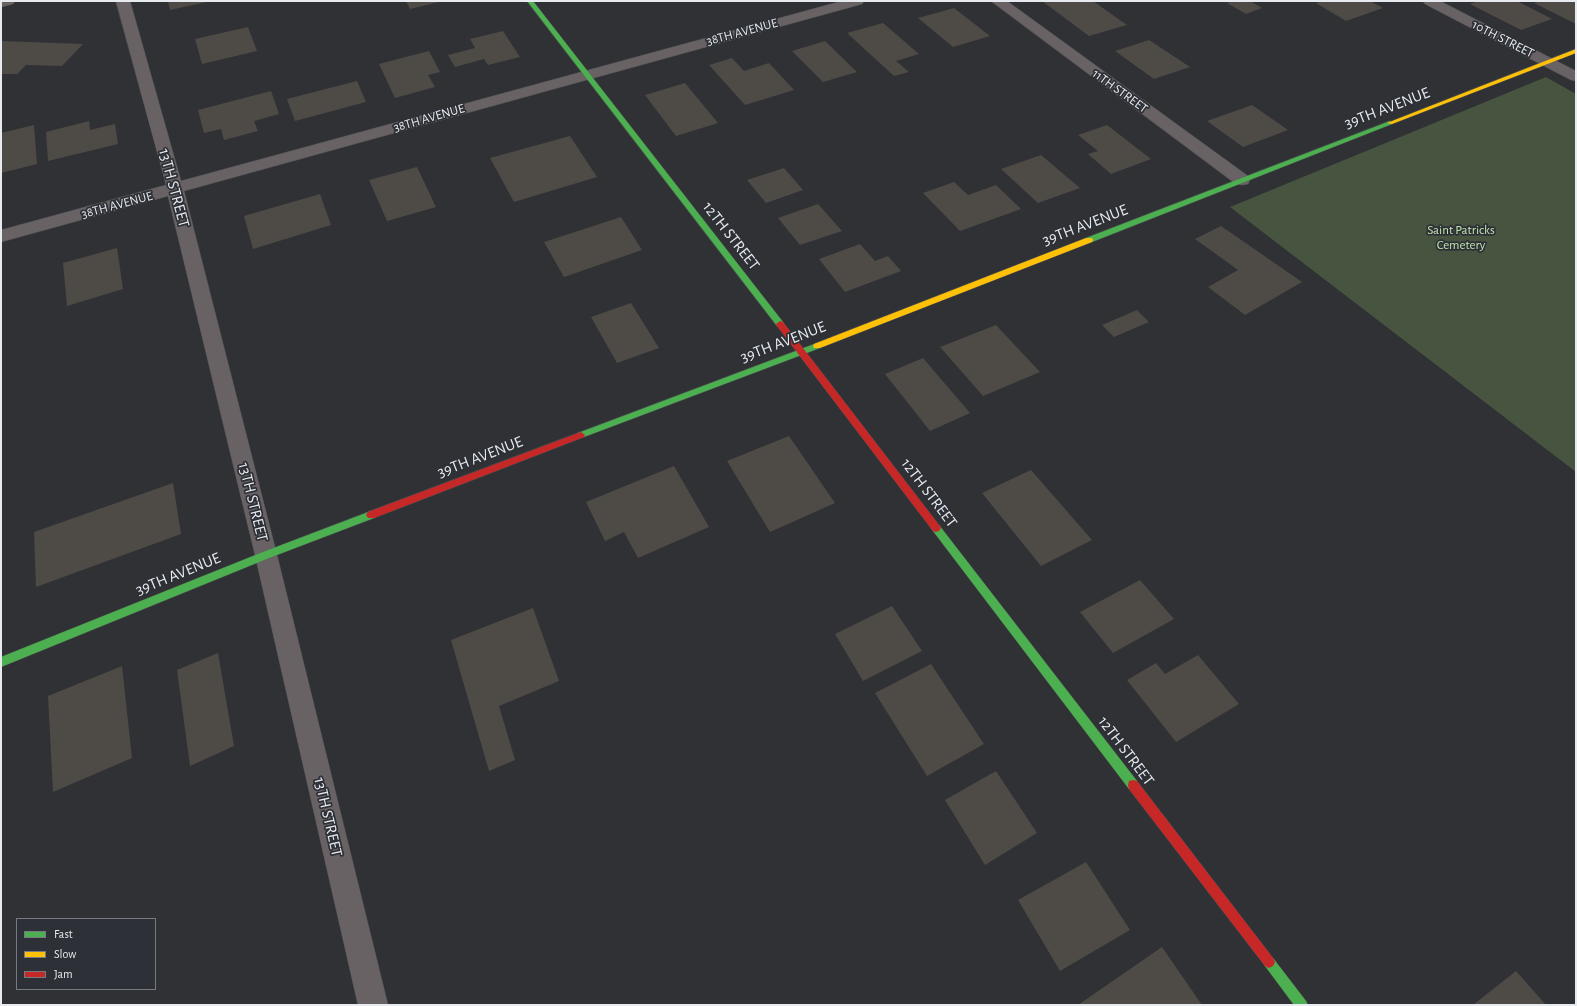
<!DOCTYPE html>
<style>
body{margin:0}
#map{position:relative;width:1577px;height:1006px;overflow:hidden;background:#2f3134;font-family:"Alegreya Sans",sans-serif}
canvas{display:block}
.frame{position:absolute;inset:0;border:2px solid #e7eaee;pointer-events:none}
.legend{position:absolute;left:16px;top:918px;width:140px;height:72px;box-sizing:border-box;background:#2d3036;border:1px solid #777a80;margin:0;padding:5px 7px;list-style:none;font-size:12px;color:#e7eaee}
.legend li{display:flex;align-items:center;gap:8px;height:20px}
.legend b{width:20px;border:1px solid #777a80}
</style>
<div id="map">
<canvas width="1577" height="1006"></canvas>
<div class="frame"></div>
<ul class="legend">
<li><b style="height:5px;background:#4caf50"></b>Fast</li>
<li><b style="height:5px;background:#ffc107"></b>Slow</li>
<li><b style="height:5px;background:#c62828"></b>Jam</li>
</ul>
</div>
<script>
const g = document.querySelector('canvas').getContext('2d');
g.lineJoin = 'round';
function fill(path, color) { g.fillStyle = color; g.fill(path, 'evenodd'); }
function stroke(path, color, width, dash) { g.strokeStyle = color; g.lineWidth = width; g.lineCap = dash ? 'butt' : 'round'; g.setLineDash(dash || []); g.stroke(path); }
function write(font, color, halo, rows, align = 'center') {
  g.font = font + ' "Alegreya Sans",sans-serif'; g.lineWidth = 3.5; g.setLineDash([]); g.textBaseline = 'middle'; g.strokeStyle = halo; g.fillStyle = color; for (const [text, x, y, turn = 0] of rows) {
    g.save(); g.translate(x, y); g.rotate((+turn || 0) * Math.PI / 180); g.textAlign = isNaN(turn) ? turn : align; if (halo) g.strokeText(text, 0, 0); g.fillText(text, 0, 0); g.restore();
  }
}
fill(new Path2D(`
 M1546,77L1576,94V472L1230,207Z`), '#465440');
fill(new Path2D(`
 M168,1H207V2L170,10Z
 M406,1H439V2L410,9Z
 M1042,1H1093L1127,25L1089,36Z
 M1233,1H1250L1262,8L1246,14L1227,3Z
 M1322,1H1370L1383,8L1346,21L1316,3Z
 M1479,1H1517L1552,19L1521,30L1470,4Z
 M1541,1H1576V24L1534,3Z
 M954,8L990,36L953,47L918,18Z
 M883,23L919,54L896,61L909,72L894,76L847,33Z
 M248,27L257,51L202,64L195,39Z
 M503,31L520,57L488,65L484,59L455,67L448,55L475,48L470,39Z
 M1149,40L1190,67L1154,79L1115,51Z
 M1,41L83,44L62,66L26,65L17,74H1Z
 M825,41L857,72L823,82L792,51Z
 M429,51L440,72L428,75L435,87L395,98L379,64Z
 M732,58L744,71L769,63L794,90L745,105L709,65Z
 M357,81L366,102L295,121L287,99Z
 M685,83L718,123L676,136L645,95Z
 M271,91L279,114L254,121L258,131L224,140L221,129L204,133L198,110Z
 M1252,105L1288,130L1243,147L1207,121Z
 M89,121L90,130L115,124L118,144L48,161L46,132Z
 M34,125L37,164L1,173V133Z
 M1107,125L1151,159L1111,174L1088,154L1098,151L1078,135Z
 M570,136L597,177L514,202L490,158Z
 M1041,155L1080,188L1038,203L1001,169Z
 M417,167L436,207L387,221L369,180Z
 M784,168L803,190L766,203L747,180Z
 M954,182L968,195L996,185L1021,209L960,231L923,193Z
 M320,194L331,225L253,249L244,216Z
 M818,204L842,231L800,245L778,218Z
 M621,217L642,250L564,277L544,242Z
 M1221,226L1302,282L1245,315L1208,287L1238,270L1195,239Z
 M860,244L875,261L888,256L901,271L845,292L819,259Z
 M117,248L123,289L67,306L63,263Z
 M631,303L659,348L617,363L591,317Z
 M1137,310L1149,322L1114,337L1102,325Z
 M996,325L1040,372L983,396L940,347Z
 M923,358L970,413L930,431L885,374Z
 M789,436L835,503L770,532L727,461Z
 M674,466L709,527L638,558L624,532L605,541L586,502Z
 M1031,470L1092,540L1041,566L982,493Z
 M173,483L181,534L36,587L34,532Z
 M1140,580L1174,619L1113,653L1080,612Z
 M892,606L922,651L863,681L835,634Z
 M533,608L559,681L499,706L515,760L489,771L451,640Z
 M218,653L234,746L190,766L177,670Z
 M1198,655L1239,704L1176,742L1127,680L1156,663L1165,674Z
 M931,664L984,744L927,776L875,693Z
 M122,666L132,758L53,792L48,696Z
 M996,771L1037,833L985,865L945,800Z
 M1086,862L1130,930L1060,971L1018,900Z
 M1162,947L1202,1005H1078Z
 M1516,971L1546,1005H1473Z`), '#4e4b47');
const street = new Path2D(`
 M1,1H15L13,4L1,7Z
 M116,1H130L181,181L842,1H864L862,4L184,191L277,555L388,1005H358L255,555L168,196L1,242V230L166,185Z
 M991,1H1007L1248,176L1250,180L1248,184L1242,185L1236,184Z
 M1423,1H1440L1576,71V81L1571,80L1425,4Z`);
const fast = new Path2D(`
 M527,1H533L783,322L784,324L783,326H777Z
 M1390,121L1393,123L1392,124L1092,242H1086L1085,240L1086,238Z
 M817,343L820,344L821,346L820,348L584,437H578L577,435L578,433Z
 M371,511L374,512L376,515L374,518L269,558L1,667V657L263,552Z
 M936,524L939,525L1137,781L1138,785L1137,789L1133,790L1129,789L933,531L931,528L933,525Z
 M1269,956L1273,958L1306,1001L1308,1005H1294L1265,966L1263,962L1265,958Z`);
const slow = new Path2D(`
 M1576,49V53L1392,124L1387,123Z
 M1086,238H1092L1093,240L1092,242L820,348H814L813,346L814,344Z`);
const jam = new Path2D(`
 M780,321L783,322L939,525L941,528L939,531L936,532L933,531L777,326L776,324Z
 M581,432L585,435L584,437L374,518H368L366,515L368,512Z
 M1133,780L1137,781L1273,958L1275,962L1273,966L1269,968L1265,966L1129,789L1128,785L1129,781Z`);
stroke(street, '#4d4f51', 1);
stroke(fast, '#4d4f51', 1);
stroke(slow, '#4d4f51', 1);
stroke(jam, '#4d4f51', 1);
fill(street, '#686264');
fill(fast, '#4caf50');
fill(slow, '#ffc107');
fill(jam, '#c62828');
write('13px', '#e7eaee', '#2d3036', [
 ["38TH AVENUE",742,32,-15],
 ["10TH STREET",1503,39,27],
 ["11TH STREET",1120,91,36],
 ["38TH AVENUE",429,118,-16],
 ["38TH AVENUE",117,205,-15]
]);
write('13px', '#c0e6ad', '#2d3036', [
 ["Saint Patricks",1461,230],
 ["Cemetery",1461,245]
]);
write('16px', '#e7eaee', '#2d3036', [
 ["39TH AVENUE",1387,108,-21],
 ["13TH STREET",174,188,75],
 ["39TH AVENUE",1085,225,-21],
 ["12TH STREET",731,236,52],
 ["39TH AVENUE",783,342,-21],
 ["39TH AVENUE",480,457,-21],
 ["12TH STREET",929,493,53],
 ["13TH STREET",253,502,76],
 ["39TH AVENUE",178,574,-22],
 ["12TH STREET",1126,751,53],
 ["13TH STREET",328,817,77]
]);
</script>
